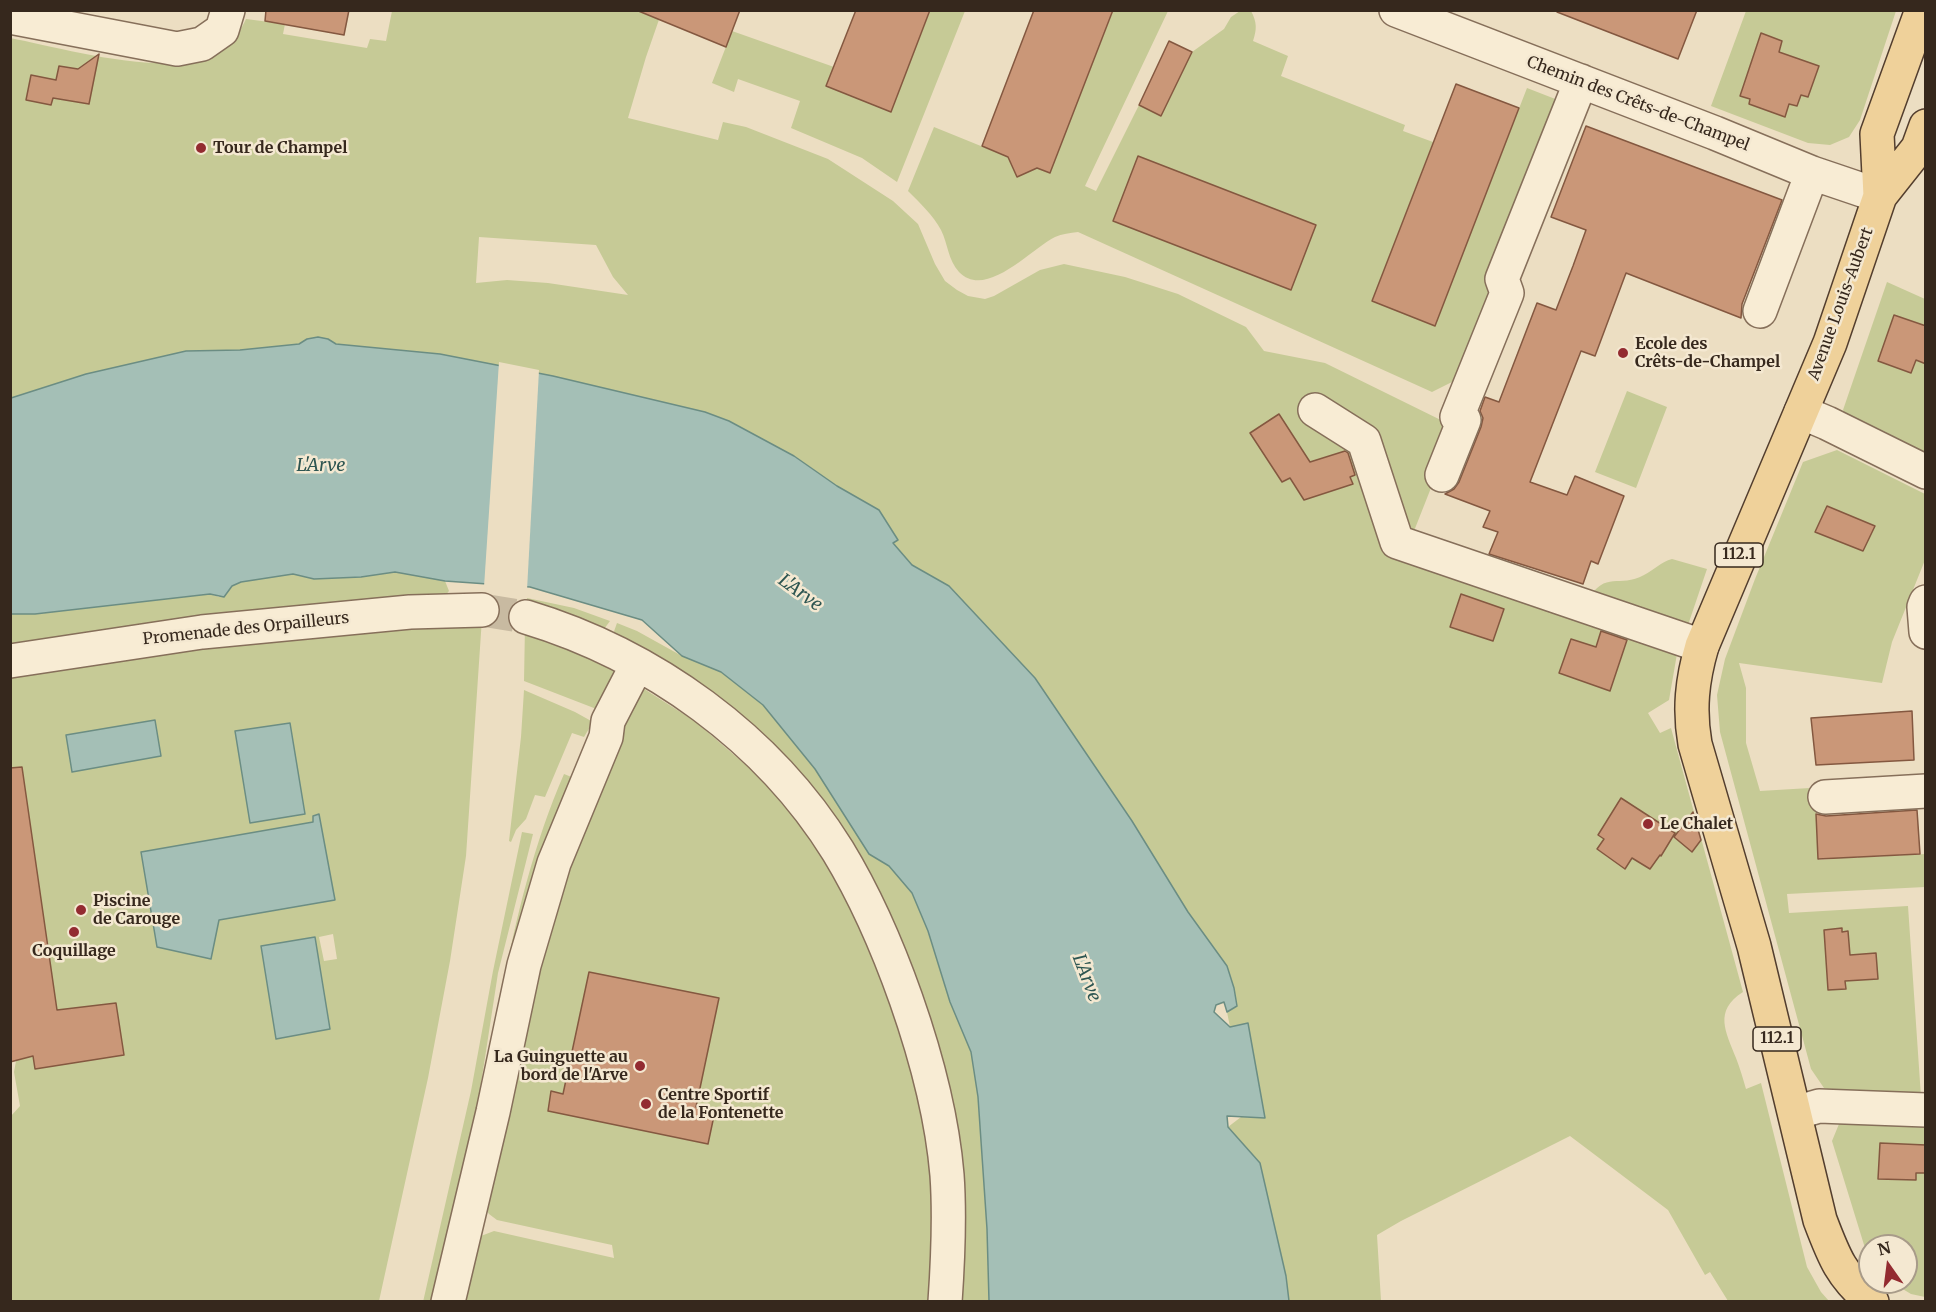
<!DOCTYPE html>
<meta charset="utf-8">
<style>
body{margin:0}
#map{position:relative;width:1936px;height:1312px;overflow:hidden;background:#ecdec2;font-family:Merriweather,serif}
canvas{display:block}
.frame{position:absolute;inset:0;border:12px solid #36281d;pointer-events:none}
.north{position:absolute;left:1858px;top:1234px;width:60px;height:60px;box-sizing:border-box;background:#f4e8d1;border:2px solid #a89b89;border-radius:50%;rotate:346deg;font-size:16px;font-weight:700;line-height:24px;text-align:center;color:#36281d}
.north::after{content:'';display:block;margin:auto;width:21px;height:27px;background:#932b30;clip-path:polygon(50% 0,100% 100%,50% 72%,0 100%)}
</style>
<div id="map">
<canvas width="1936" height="1312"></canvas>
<div class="frame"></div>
<div class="north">N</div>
</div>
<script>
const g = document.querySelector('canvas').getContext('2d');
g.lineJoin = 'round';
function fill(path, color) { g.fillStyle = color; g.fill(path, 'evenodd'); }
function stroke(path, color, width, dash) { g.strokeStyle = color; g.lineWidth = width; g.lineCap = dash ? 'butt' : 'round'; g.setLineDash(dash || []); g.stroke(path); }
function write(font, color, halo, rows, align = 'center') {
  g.font = font + ' Merriweather,serif'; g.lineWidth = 5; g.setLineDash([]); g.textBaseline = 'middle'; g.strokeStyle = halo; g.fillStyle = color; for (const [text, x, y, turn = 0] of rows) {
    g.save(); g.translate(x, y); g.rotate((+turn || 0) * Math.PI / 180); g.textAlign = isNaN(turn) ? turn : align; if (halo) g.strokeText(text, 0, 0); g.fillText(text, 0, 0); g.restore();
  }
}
fill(new Path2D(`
 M392,11H662L646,57L628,118L718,140L723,122L746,127L828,159L893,201L918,224L935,264L945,281L957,290L968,296L985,299L994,296L1040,270L1064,264L1125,277L1178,294L1246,327L1264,351L1325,363L1455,427L1414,531L1678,648L1669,700L1648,713L1660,733L1671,728L1743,992C1713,1011 1726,1032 1736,1058C1740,1068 1743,1079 1746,1089L1761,1083L1807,1267L1821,1292L1829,1301H1728L1710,1272L1705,1275L1668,1210L1570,1136L1401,1221L1377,1235L1381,1301H1289L1286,1276L1260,1163L1228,1127L1241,1117L1264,1118L1248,1023L1230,1027L1227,1012L1237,1006L1188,912L1132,821L1035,678L949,586L912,565L893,543L898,540L879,510L837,486L794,456L729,421L705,412L553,376L440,354L336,344C323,336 312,336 299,344L240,350L186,351L86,374L11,398L10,38C63,48 174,81 220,51C232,44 241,30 246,19L285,24L283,34L367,48L370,39L386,41ZM479,237L596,245L613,277L628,295L548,283L507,280L476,283Z
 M930,11H965L897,182L862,158L791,128L800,101L738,79L734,92L712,83L732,31L834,67L826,86L891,111Z
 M1113,11H1168L1085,186L1096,191L1139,105L1161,115L1192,52L1224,29L1231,17L1240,11H1251C1257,22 1257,29 1253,41L1288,56L1281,76L1405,125L1403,131L1433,142L1372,301L1435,325L1527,88L1563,102L1458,379L1432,392L1078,232C1070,233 1062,234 1055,237C1031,249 986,300 959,272C948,260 948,244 941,230C933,215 920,203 908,191L934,127L1008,157L1017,177L1037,168L1050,172ZM1138,157L1291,290L1114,221Z
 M1746,11H1896L1860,120L1849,137L1830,145L1808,143L1711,106Z
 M1887,282L1925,299V463L1848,421L1843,410Z
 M1627,391L1667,407L1636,488L1595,472Z
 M1837,450L1925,494V560L1892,642L1882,683L1739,663L1746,688V743L1760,791L1810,788L1811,808L1816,809L1819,860L1833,859L1834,855L1844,854L1845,858H1858V853L1869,857L1925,854V887L1787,894L1789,913L1908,906L1921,1097L1849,1096L1824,1088L1811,1069L1720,732L1717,695L1725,659L1755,579L1803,462Z
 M1672,559L1707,569L1688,625L1587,601C1606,569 1619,589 1644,575C1654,570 1661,562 1672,559Z
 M395,572L445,581L449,591L443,598L11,646V614H35L210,594L219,597L232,586L241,582L293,574L314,579L361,577Z
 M527,598L574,608L610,621L601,633L526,608Z
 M482,618L466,856L450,961L428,1078L379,1301H11V1116L20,1106L14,1072L16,1061L11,1062L10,1056V671L163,646ZM313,816L335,900L219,920L313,822ZM333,934L337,959L324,961L319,937Z
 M617,623L637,631L682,656L721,672L763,705L815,769L869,853L889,866L912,893L928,931L950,1002L971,1052L978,1097L987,1229L989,1301L461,1302L481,1236L494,1231L614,1258L612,1245L497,1220L489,1214L483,1205L562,866L641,687L696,722L763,780L844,845L612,637Z
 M525,626L624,667L599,710L524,681Z
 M524,690L575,712L593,722L584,737L572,733L545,797L535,795L526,819L516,830L511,842L509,841L521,737Z
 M564,774L574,778L502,991C516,917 534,843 564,774Z
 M522,832L533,834L498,973L458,1233L433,1301L423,1302L471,1091L493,971Z
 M1849,1120L1925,1121V1297L1911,1294L1891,1282H1906V1246H1870L1869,1261L1832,1141L1839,1124Z`), '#c6ca96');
const water = new Path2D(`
 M318,337L328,339L336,344L440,354L553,376L705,412L729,421L794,456L837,486L879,510L898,540L893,543L912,565L949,586L1035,678L1132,821L1188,912L1227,966L1234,988L1237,1006L1227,1012L1224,1002L1216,1005L1214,1012L1230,1027L1248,1023L1265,1118L1227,1116L1228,1127L1260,1163L1286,1276L1289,1301H989L987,1229L978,1097L971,1052L950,1002L928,931L912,893L889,866L869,854L815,769L763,705L721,672L682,656L642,620L530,587L445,581L395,572L361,577L314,579L293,574L241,582L232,586L224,597L210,594L35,614H11V398L86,374L186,351L240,350L299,344L307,339Z
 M155,720L161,756L72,772L66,735Z
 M290,723L305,814L250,823L235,731Z
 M319,814L335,900L219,920L211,959L157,947L141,852L313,822V816Z
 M315,937L330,1029L276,1039L261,946Z`);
fill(water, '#a4bfb6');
stroke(water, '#6b8d83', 1.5);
fill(new Path2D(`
 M499,362L539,370L527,590L484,587Z`), '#ecdec2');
const building = new Path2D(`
 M266,10H349L344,35L265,21Z
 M636,10H740L726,47Z
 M856,10H930L891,112L826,86Z
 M1034,10H1113L1050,173L1037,168L1017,177L1008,157L982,146Z
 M1558,10H1697L1678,59L1557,12Z
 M1761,33L1782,41L1779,52L1819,66L1808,97L1801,95L1797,106L1789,104L1785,117L1749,104L1750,99L1740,96Z
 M1169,41L1192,52L1161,116L1139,105Z
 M99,54L89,104L53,98L51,105L26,100L31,75L56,80L59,66L78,69Z
 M1456,84L1519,108L1435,326L1372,301Z
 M1586,126L1782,200L1742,304L1741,318L1626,273L1595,356L1581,351L1530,482L1567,495L1575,476L1624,496L1598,564L1591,561L1583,584L1489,554L1498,532L1483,527L1490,511L1445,494L1454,489L1459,482L1481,427L1483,418L1480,411L1485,397L1499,402L1537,303L1556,310L1573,266L1586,230L1551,217Z
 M1138,156L1316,225L1291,290L1113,221Z
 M1894,315L1926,326V364L1916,360L1911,373L1878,361Z
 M1279,414L1310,462L1345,451L1348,453L1355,475L1350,477L1353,484L1304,500L1290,478L1282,482L1250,433Z
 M1827,506L1875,526L1863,551L1815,532Z
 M1461,594L1504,609L1493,641L1450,627Z
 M1601,631L1627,640L1610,691L1559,673L1571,639L1596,647Z
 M1912,711L1914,760L1816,765L1811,718Z
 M22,767L57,1010L116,1003L124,1055L35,1069L33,1056L10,1062V768Z
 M1621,798L1675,833L1661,856L1660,855L1650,869L1632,858L1625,869L1597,849L1604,839L1598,835Z
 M1917,810L1920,854L1818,859L1816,814L1826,816Z
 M1693,812L1701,840L1692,852L1674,837Z
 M1842,928V932L1848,931L1850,955L1876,953L1878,979L1845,981L1846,989L1828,990L1824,930Z
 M589,972L719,998L696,1107L715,1111L708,1144L548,1111L551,1091L563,1094Z
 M1880,1143L1926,1145V1173H1916V1180L1878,1179Z`);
fill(building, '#ca9778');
stroke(building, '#845840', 1.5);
stroke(new Path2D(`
 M482,610L526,617`), '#c8baa1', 33, [33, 16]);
const minor = new Path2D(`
 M1396,10L1715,133L1812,173L1880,196
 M10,17L177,49L202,44L222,30L228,10
 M1760,311L1812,173
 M1315,410L1364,441L1397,542L1702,646
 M1801,412L1827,423L1926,472
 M1442,475L1464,420L1457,417L1507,293L1502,279L1581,81
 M1926,602L1924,607L1926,632
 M526,617C652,655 768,738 838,851C866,897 888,948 906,999C926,1056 942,1115 947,1175C950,1217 948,1259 945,1302
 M10,661L202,632L410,612L482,610
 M1825,797L1926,791
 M1795,1113L1819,1106L1926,1110
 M448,1302L493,1112L524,965L554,863L606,737L608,721L637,665`);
const major = new Path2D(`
 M1880,196L1877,134L1922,10
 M1872,1302C1841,1276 1834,1257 1820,1220L1754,946L1695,744C1689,710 1692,680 1702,646L1830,343L1880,196L1918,148L1926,126`);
stroke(minor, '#866f5a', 36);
stroke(major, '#533e2e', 36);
stroke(minor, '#f8ecd4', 33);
stroke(major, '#efd19a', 33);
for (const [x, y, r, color] of [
 [201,148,6,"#932b30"],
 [1623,353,6,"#932b30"],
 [1648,824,6,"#932b30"],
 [81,910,6,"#932b30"],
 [74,932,6,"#932b30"],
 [640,1066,6,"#932b30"],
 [646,1104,6,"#932b30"]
]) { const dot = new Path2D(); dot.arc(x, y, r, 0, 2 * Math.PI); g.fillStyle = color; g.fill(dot); stroke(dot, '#f4e8d1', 2); }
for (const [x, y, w] of [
 [1739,555,48],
 [1777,1039,48]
]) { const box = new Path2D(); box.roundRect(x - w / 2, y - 12, w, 24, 4.5); g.fillStyle = '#f4e8d1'; g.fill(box); stroke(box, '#36281d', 1.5); }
write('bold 15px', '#36281d', null, [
 ["112.1",1739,555],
 ["112.1",1777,1039]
]);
write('16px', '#36281d', '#f4e8d1', [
 ["Chemin des Crêts-de-Champel",1638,104,21],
 ["Avenue Louis-Aubert",1841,304,-70],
 ["Promenade des Orpailleurs",246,629,-6]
]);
write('bold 16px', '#36281d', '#f4e8d1', [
 ["Tour de Champel",213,148],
 ["Ecole des",1635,344],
 ["Crêts-de-Champel",1635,362],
 ["Le Chalet",1660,824],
 ["Piscine",93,901],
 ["de Carouge",93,919],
 ["Coquillage",74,951,"center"],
 ["La Guinguette au",628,1057,"right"],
 ["bord de l'Arve",628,1075,"right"],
 ["Centre Sportif",658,1095],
 ["de la Fontenette",658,1113]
], 'left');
write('italic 18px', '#2d5551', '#f4e8d1', [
 ["L'Arve",321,466],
 ["L'Arve",800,593,36],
 ["L'Arve",1086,978,69]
]);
</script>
